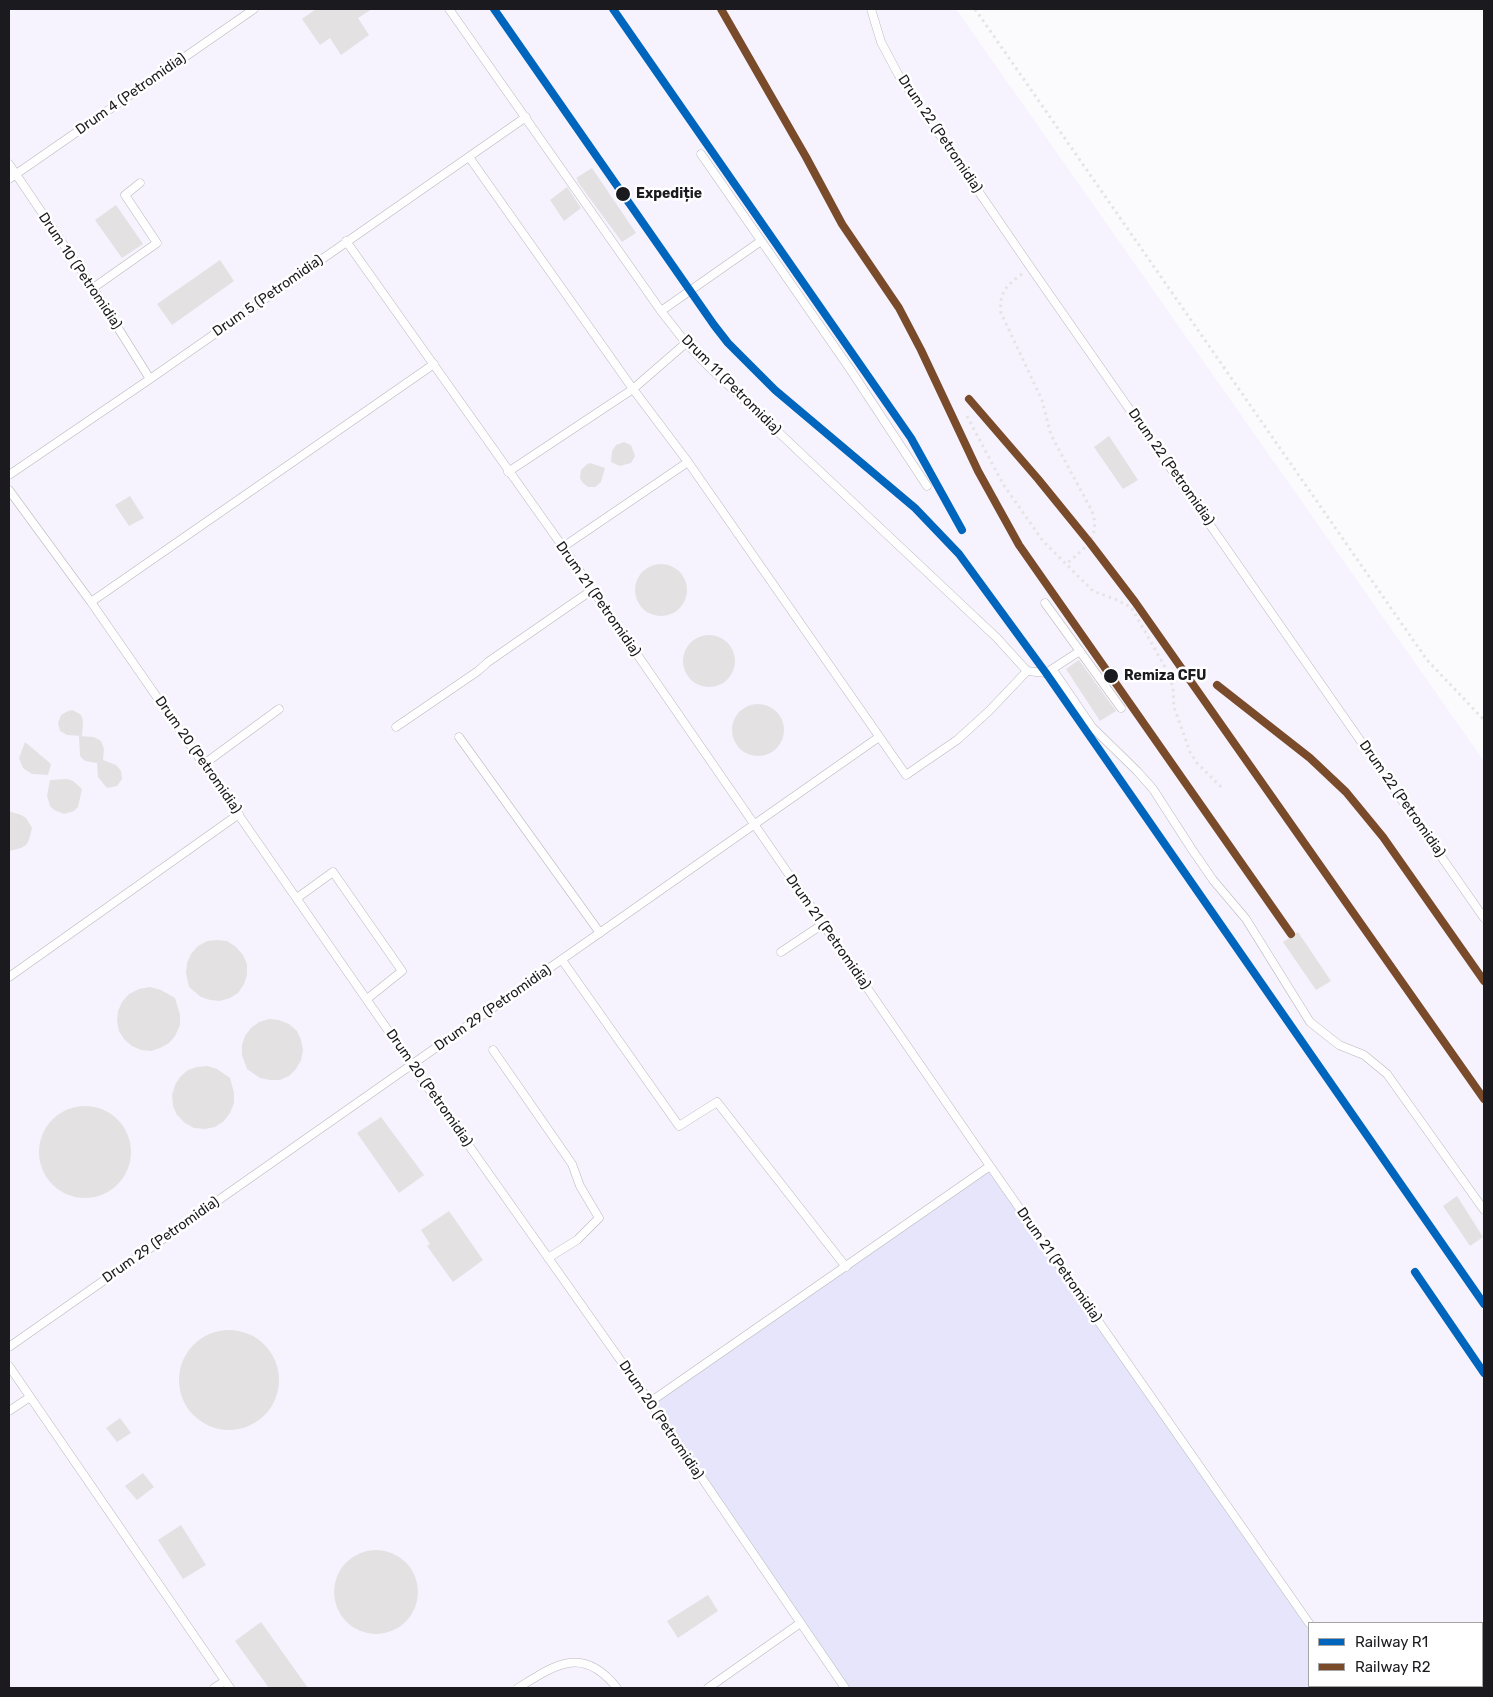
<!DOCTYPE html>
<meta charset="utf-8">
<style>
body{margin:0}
#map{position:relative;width:1493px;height:1697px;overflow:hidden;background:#fbfbfd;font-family:Rubik,sans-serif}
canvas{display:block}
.frame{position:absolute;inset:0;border:10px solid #1b1b1f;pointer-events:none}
.legend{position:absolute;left:1308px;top:1622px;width:175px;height:65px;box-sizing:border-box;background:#fff;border:1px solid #a4a4a5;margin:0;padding:6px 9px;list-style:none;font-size:15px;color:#1b1b1f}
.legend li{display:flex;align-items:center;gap:10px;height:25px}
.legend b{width:25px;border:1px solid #a4a4a5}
</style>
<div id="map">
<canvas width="1493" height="1697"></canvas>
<div class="frame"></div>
<ul class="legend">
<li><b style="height:6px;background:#0065bd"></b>Railway R1</li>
<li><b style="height:6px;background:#7a4b2a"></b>Railway R2</li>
</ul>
</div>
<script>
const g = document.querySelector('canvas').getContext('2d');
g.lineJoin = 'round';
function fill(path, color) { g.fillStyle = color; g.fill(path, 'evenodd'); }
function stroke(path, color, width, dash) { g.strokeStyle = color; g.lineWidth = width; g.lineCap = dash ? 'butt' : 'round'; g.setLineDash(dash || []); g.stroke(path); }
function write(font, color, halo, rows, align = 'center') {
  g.font = font + ' Rubik,sans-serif'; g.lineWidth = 5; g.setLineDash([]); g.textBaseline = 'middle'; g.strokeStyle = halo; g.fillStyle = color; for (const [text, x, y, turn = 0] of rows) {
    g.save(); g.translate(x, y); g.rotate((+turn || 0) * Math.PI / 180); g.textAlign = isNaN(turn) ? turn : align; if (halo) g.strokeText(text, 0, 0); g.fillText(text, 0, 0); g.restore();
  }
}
fill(new Path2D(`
 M9,9H956L1484,761V1688H9ZM1309,1623H1482V1686H1309Z`), '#f7f3fe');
fill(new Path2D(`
 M990,1166L1309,1623V1686H1353L1355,1688H848L650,1402Z`), '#e6e5fb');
fill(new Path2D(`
 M316,9H372L358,18L369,35L341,55L330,38L320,45L302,19Z
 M592,168L636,233L622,242L577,181L578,180L576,178Z
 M567,187L581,208L564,221L550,200Z
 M116,205L143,244L122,258L95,220Z
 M220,260L234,281L172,325L157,304Z
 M1109,436L1138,480L1123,489L1094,447Z
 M624,442L631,445L635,456L631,463L620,466L611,462L612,451L616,445Z
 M590,463L605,468L601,482L595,487H588L582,482L580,478L581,470L586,465Z
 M130,496L144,518L129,526L115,505Z
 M635 590a26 26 0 1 1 52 0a26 26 0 1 1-52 0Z
 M683 661a26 26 0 1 1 52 0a26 26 0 1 1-52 0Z
 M1079,660L1116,711L1100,721L1066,669Z
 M732 730a26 26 0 1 1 52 0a26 26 0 1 1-52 0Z
 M72,710L80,714L82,717L83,722L82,736L67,735L60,731L58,723L61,715L68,711Z
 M79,736L94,737L101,741L104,749L103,760L116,765L121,771L122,779L117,786L107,788L98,777L97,763L85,761L80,756Z
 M25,742L51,764L48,775L32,774L23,768L19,758Z
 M67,779L73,781L82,789L78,807L74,811L64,814L54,810L50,806L47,796L50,780Z
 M9,811L21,815L26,818L32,828L29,840L26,845L21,848L9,851Z
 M1298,932L1331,981L1316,990L1283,942Z
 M217,940L227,941L236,947L243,955L247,964V975L244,984L238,993L230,998L220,1001L210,1000L201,997L189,987L186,973L187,963L191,954L198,946L207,941Z
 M150,987L161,990L175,998L180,1015V1025L175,1036L169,1043L160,1048L151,1051L141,1050L132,1046L124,1039L119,1031L117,1021L118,1011L122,1002L129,994L139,989Z
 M269,1019L279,1020L289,1024L297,1031L301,1040L303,1050L301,1060L296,1069L289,1076L280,1080H270L260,1078L247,1069L242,1055V1045L245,1036L251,1028L259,1022Z
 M207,1066L217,1069L230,1078L234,1093V1103L230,1113L224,1121L215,1127L205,1129L194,1128L185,1123L177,1115L173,1106L172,1095L175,1085L180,1077L188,1070L197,1067Z
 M39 1152a46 46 0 1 1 92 0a46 46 0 1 1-92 0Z
 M381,1117L424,1175L399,1193L357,1133Z
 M1457,1196L1483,1237L1470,1246L1443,1206Z
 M449,1211L483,1260L453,1282L427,1246L430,1244L421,1230Z
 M179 1380a50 50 0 1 1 100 0a50 50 0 1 1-100 0Z
 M120,1418L131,1433L117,1442L106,1428Z
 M143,1473L154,1487L137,1500L125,1486Z
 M181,1525L206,1565L183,1579L158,1540Z
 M334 1592a42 42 0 1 1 84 0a42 42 0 1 1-84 0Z
 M708,1595L718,1611L678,1638L667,1621Z
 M261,1622L308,1688H269L235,1641Z`), '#e4e1e3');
const service = new Path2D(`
 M449,9L661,311L686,343L706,364L997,638L1027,671
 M871,9L881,42L898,74L1031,268L1484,918
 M701,154L850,369L927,486
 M469,157L633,389L688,462L906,775L957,740L989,711L1027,671L1046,673L1080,651
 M9,164L93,288L150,379
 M9,179L254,9
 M346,241L563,547L990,1166L1309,1623
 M93,288L157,243L125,195L140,183
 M661,311L761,241
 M508,472L633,389L686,343
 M9,475L150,379L526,117
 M9,490L91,602L412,1065L650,1402L845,1688
 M563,547L688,462
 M91,602L434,364
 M1045,603L1121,708
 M1053,670L1092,727L1137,771L1153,789L1191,848L1213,880L1246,919L1310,1022L1339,1045L1364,1055L1387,1074L1484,1210
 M396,727L478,671L488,662L592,590
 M459,737L600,933
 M204,764L279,709
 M297,898L333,872L402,971L367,999
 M781,952L823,924
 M562,960L679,1126L717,1102L846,1267
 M9,977L239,814
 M493,1050L572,1164L580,1186L599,1218L577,1240L548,1258
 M9,1347L879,737
 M9,1366L230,1688
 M650,1402L990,1166
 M9,1411L30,1397
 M1353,1686L1355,1688
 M214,1688L225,1681
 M518,1688C556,1664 583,1645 617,1688
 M708,1688L799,1624`);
stroke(service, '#b8b8bb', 9);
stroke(new Path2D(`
 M975,9L1427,660L1484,720
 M1022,274C1006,286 999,292 1001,313L1042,400L1051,435L1092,511C1101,538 1085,548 1066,564
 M967,416L1003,484L1043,541L1093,591L1117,600L1131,607L1169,674L1173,688L1174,707L1190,752L1197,763L1223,789`), '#e4e4e4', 3, [2.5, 4]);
stroke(service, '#fefeff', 8);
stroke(new Path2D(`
 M494,9L714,325L728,343L775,390L915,508L959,554L1046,673L1484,1304
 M613,9L911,438L962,530
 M1415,1272L1484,1373`), '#0065bd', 8);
stroke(new Path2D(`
 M721,9L806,157L842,224L899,308L921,350L978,471L1019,545L1291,934
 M969,399L1038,479L1090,543L1135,602L1484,1099
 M1217,685L1310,758L1346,792L1383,837L1484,981`), '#7a4b2a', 8);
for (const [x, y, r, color] of [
 [623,194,8,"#1b1b1f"],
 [1111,676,8,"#1b1b1f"]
]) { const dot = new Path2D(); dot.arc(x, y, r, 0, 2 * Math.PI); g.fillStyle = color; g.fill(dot); stroke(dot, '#fff', 2); }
write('14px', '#1b1b1f', '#fff', [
 ["Drum 4 (Petromidia)",131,94,-35],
 ["Drum 22 (Petromidia)",940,134,56],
 ["Drum 10 (Petromidia)",80,271,56],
 ["Drum 5 (Petromidia)",268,296,-35],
 ["Drum 11 (Petromidia)",731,385,45],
 ["Drum 22 (Petromidia)",1171,467,55],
 ["Drum 21 (Petromidia)",598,599,55],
 ["Drum 20 (Petromidia)",198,755,55],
 ["Drum 22 (Petromidia)",1402,799,55],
 ["Drum 21 (Petromidia)",828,932,55],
 ["Drum 29 (Petromidia)",493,1008,-35],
 ["Drum 20 (Petromidia)",429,1088,55],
 ["Drum 29 (Petromidia)",161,1240,-35],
 ["Drum 21 (Petromidia)",1059,1265,55],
 ["Drum 20 (Petromidia)",661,1420,56]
]);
write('bold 14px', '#1b1b1f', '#fff', [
 ["Expediție",636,194],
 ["Remiza CFU",1124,676]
], 'left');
</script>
